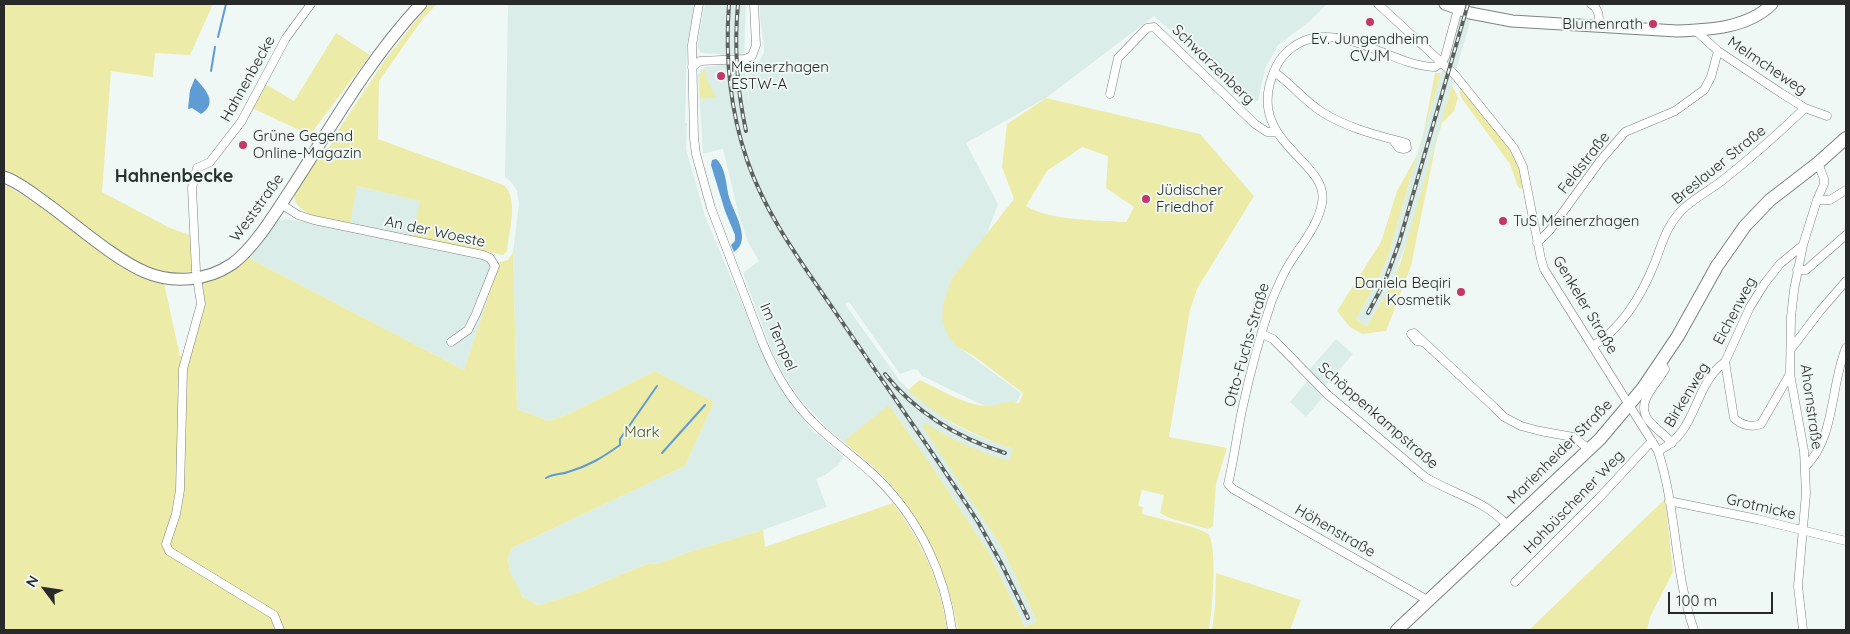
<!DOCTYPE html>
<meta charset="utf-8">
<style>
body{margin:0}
#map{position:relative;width:1850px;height:634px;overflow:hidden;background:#eff8f5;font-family:Quicksand,sans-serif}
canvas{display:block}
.frame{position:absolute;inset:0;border:5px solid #272a29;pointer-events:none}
.north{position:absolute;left:20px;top:564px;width:50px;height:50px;-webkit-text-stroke:4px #eff8f5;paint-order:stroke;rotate:301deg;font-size:14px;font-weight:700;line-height:20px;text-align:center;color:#272a29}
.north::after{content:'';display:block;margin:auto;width:18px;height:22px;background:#272a29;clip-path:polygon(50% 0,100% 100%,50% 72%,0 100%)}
.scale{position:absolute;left:1668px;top:592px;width:105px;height:22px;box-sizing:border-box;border:2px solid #272a29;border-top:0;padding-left:6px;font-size:15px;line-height:18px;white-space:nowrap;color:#272a29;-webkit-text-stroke:4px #eff8f5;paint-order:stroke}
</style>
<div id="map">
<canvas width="1850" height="634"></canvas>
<div class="frame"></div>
<div class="north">N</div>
<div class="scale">100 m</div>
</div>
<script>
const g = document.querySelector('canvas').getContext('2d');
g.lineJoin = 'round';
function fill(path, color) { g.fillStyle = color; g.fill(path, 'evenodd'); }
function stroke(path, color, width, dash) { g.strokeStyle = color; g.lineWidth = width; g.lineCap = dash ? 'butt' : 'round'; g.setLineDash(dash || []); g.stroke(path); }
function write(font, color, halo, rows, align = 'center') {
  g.font = font + ' Quicksand,sans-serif'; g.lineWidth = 4; g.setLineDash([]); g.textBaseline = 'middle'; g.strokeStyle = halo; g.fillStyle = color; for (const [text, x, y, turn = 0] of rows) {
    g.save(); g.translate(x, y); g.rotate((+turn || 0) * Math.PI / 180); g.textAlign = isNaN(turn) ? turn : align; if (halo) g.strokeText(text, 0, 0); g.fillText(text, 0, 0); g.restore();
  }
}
fill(new Path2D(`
 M508,4H695L687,46L685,123H687L686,149L705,216L771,373L788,399L811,429L844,457L838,465L825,475L816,479L827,507L763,530L692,551L657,564L649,563L582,591L540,605L526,600L516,586L510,572L508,558L512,548L685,466L714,402L655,371L568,414L549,421L517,409L513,252L519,204L517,191L512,183L505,177Z
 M705,4H746L744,54L749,104L747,67L759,62L764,53V47L760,17V4H1327L1310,21L1278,45L1265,69L1258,101H1250L1154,16L1046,98L966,143L998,204L986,236L952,278L956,345L1021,393L1017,402L987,407L922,376L918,370L914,369L900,374L849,302L845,304L900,381L916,397L955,425L973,434L1013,449L1010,462L971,449L922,425L1001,546L1037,621L1025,627L989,553L932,466L894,412L852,449L828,429L799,398L781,370L771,349L743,273L759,261L748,242L738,212L723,149L703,154L698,75L701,70L706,67L721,65L720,54L702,53L698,48V41Z
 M1461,4H1475L1410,233L1390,287L1367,326L1356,319L1379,278L1389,253Z
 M357,186L421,201L410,244L500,262L464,370L247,257L277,221L286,219L313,223Z
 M1336,339L1353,354L1325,386L1313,374L1308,380L1323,397L1306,417L1290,402L1313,374L1309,370Z`), '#dbede8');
fill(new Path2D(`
 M4,4H213L190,55L155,53L153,77L111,71L102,192L168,227L192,236L193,271L170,275L135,262L39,192L4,171Z
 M429,4H437L424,17L379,81L378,139L504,185C519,200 509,231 507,251L503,255L412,238L420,201L357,186L350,225C335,222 294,216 294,195L316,161L331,145L341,126L385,60Z
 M336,33L370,55L310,135L252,108L265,84L294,101Z
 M705,69L707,80L716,97L702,99L700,96V74Z
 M1435,73H1441L1389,253L1379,278L1356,319L1367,326L1390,287L1401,261L1452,85L1458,98L1454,111L1442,123L1436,143L1411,266L1386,331L1362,334L1350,327L1337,311L1381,242L1397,191L1417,155L1424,130Z
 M1460,85C1485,116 1516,146 1524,186L1520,189L1518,187L1510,164L1462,99L1460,94Z
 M1046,98L1200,134L1254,196L1197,289L1190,310L1169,437L1227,448L1216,484L1213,526L1208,529L1169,518L1160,513L1164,495L1142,490L1138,506L1143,507L1142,514C1153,517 1202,528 1208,534C1218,544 1212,615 1209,630H958C948,572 922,514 879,472C867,461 855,452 844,441L889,405L932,466L989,553L1025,627L1037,621L1001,546L922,426L926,423C952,440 979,452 1009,461L1013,449C972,434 941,420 908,390L920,380C941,390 963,404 985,406C995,407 1011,398 1019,404L1023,393L974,356L956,346L947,334L942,319L943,305L952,278L1014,199L1002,167L1007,124ZM1082,147L1108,156L1106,188L1134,207L1126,222C1096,220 1052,221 1026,206L1047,171Z
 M4,184L34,202L113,259L164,283L180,356H186L175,514L163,543L272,616L278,630H4Z
 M513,252L517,409L549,421L568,414L655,371L714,402L685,466L512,548L508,558L510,572L523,597L536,604L540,605L582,591L649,563L657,564L692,551L763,530L765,547L893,503C923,544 940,580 947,630H282L275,614L169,548L179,514L186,370L202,304L200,280L216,279L241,263L247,257L464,370L500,262L508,260Z
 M1665,499L1673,572L1650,617L1647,630H1529Z
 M1216,573L1301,600L1290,630H1212L1215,606Z`), '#ececa8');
fill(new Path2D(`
 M195,78C205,89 219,103 201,114L192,108L188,109L190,90Z
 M716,159C726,167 726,185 729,197C733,212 753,240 734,252L731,245L735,241V235L725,211L711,165L712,160Z`), '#5e9cd3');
stroke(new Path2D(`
 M218,37L226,4
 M211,71L215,47
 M662,453L705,405
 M546,478C554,473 560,475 568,472C589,466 603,457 620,445V439L657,386`), '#5e9cd3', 2);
const street = new Path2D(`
 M699,4L692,45L694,138L696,154L711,208L763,344C775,373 790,399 812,421C832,442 857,458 878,479C919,519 945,574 952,630
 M1378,4L1455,75L1514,148L1523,167L1541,259L1544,269L1658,451C1677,509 1674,573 1694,630
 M1591,4C1600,9 1599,18 1599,27
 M1696,31L1718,51L1781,93L1805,108L1827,116
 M692,67L700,61L745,59L752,56L756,45L754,4
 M1274,72C1291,83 1304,101 1322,112C1347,128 1377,135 1406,143L1407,148L1404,149L1399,148L1393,140
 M1110,94L1118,58L1147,28L1154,27L1255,124L1267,132H1276
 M1817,200H1830L1846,190
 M281,204L298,215L314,220L483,255L490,258L495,266L476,314L468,330L451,342
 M1537,243L1550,230L1600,161L1625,132L1675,111L1704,90L1711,77L1718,51
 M1797,270H1806L1846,235
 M1262,334L1273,339L1328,395L1425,477C1455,495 1483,499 1508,526
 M1423,342L1417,341L1411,334L1414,333L1494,407L1504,417L1521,426L1540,431L1573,437L1589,449
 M1593,346C1623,327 1642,295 1655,262C1663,242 1665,229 1680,212C1692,199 1709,191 1723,180C1752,157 1779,133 1805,108
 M1791,349L1820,311L1846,281
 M1661,362L1665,369C1657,385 1634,402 1649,421C1656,429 1665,435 1672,443
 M1790,374L1761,424C1752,428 1741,425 1734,418L1725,362L1750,307L1765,283L1780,264L1803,245
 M1658,451C1699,432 1692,386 1725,362
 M1805,467C1836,437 1830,386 1846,348
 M1669,501L1757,519L1846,541
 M1515,582L1599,498L1652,441
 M1429,601L1233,489L1228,484C1234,459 1237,434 1242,410C1250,373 1260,335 1272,300C1277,288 1282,276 1288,266C1300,246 1318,226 1322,203C1331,160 1240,142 1276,67C1283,52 1298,41 1314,38C1356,31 1396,66 1435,67L1442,62L1445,57L1458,9
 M280,630L274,615L169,551L166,544L176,514L180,490L183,369L201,304L196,271L192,188L197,168L210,162L241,122L286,38L311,4
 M1803,630L1798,586L1806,493L1804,451L1790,374L1791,317L1794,290L1803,245L1817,200L1824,184V179L1818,163`);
const secondary = new Path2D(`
 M1445,4L1470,13L1512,21L1677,31C1709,30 1748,28 1772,4
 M4,177C19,182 33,194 46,203C75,224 113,258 145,272C173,284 207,281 232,264C255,248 279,207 295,183C334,122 371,57 421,4`);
const primary = new Path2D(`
 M1397,630L1600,439L1643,388L1678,336L1717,266L1745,226L1770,200L1818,163L1846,138`);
stroke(street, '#7c8482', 9);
stroke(secondary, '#7c8482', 13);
stroke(primary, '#7c8482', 14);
stroke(street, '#fff', 8);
stroke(secondary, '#fff', 11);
stroke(primary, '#fff', 12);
const rail = new Path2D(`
 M729,4C725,56 730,110 747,160C767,218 804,266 838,316C885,385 933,452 978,522L1001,563L1028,618
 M738,4C734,46 737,89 746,131
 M1368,313L1385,281L1399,243L1468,4
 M885,374C916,413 958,438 1005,453`);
stroke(rail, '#5c615f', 4);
stroke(rail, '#eff8f5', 2, [5.5]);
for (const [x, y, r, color] of [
 [1370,22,5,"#c43767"],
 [1653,24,5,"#c43767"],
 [721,76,5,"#c43767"],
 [243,145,5,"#c43767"],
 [1146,199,5,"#c43767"],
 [1503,221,5,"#c43767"],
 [1461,292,5,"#c43767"]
]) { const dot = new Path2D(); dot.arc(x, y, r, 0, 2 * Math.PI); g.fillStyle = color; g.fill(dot); stroke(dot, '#eff8f5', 2); }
write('15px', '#272a29', '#eff8f5', [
 ["Blumenrath",1643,24,"right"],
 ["Ev. Jungendheim",1370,39,"center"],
 ["CVJM",1370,56,"center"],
 ["Meinerzhagen",731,67],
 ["ESTW-A",731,84],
 ["Grüne Gegend",253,136],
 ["Online-Magazin",253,153],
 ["Jüdischer",1156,190],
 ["Friedhof",1156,207],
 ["TuS Meinerzhagen",1513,221],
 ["Daniela Beqiri",1451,283,"right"],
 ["Kosmetik",1451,300,"right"]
], 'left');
write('15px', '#272a29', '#eff8f5', [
 ["Schwarzenberg",1213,65,44],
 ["Melmcheweg",1767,66,34],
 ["Hahnenbecke",248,79,-61],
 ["Feldstraße",1584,163,-52],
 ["Breslauer Straße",1719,165,-39],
 ["Weststraße",257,208,-54],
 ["An der Woeste",435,232,12],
 ["Genkeler Straße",1585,305,59],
 ["Eichenweg",1735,311,-62],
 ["Im Tempel",778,337,67],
 ["Otto-Fuchs-Straße",1247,345,-74],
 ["Birkenweg",1687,395,-59],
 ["Ahornstraße",1811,407,82],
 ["Schöppenkampstraße",1378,416,41],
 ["Marienheider Straße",1560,452,-45],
 ["Hohbüschener Weg",1574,502,-46],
 ["Grotmicke",1761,507,13],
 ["Höhenstraße",1335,531,30]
]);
write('15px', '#545316', '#eff8f5', [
 ["Mark",642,432]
]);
write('bold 18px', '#29302e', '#eff8f5', [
 ["Hahnenbecke",174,177]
]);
</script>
